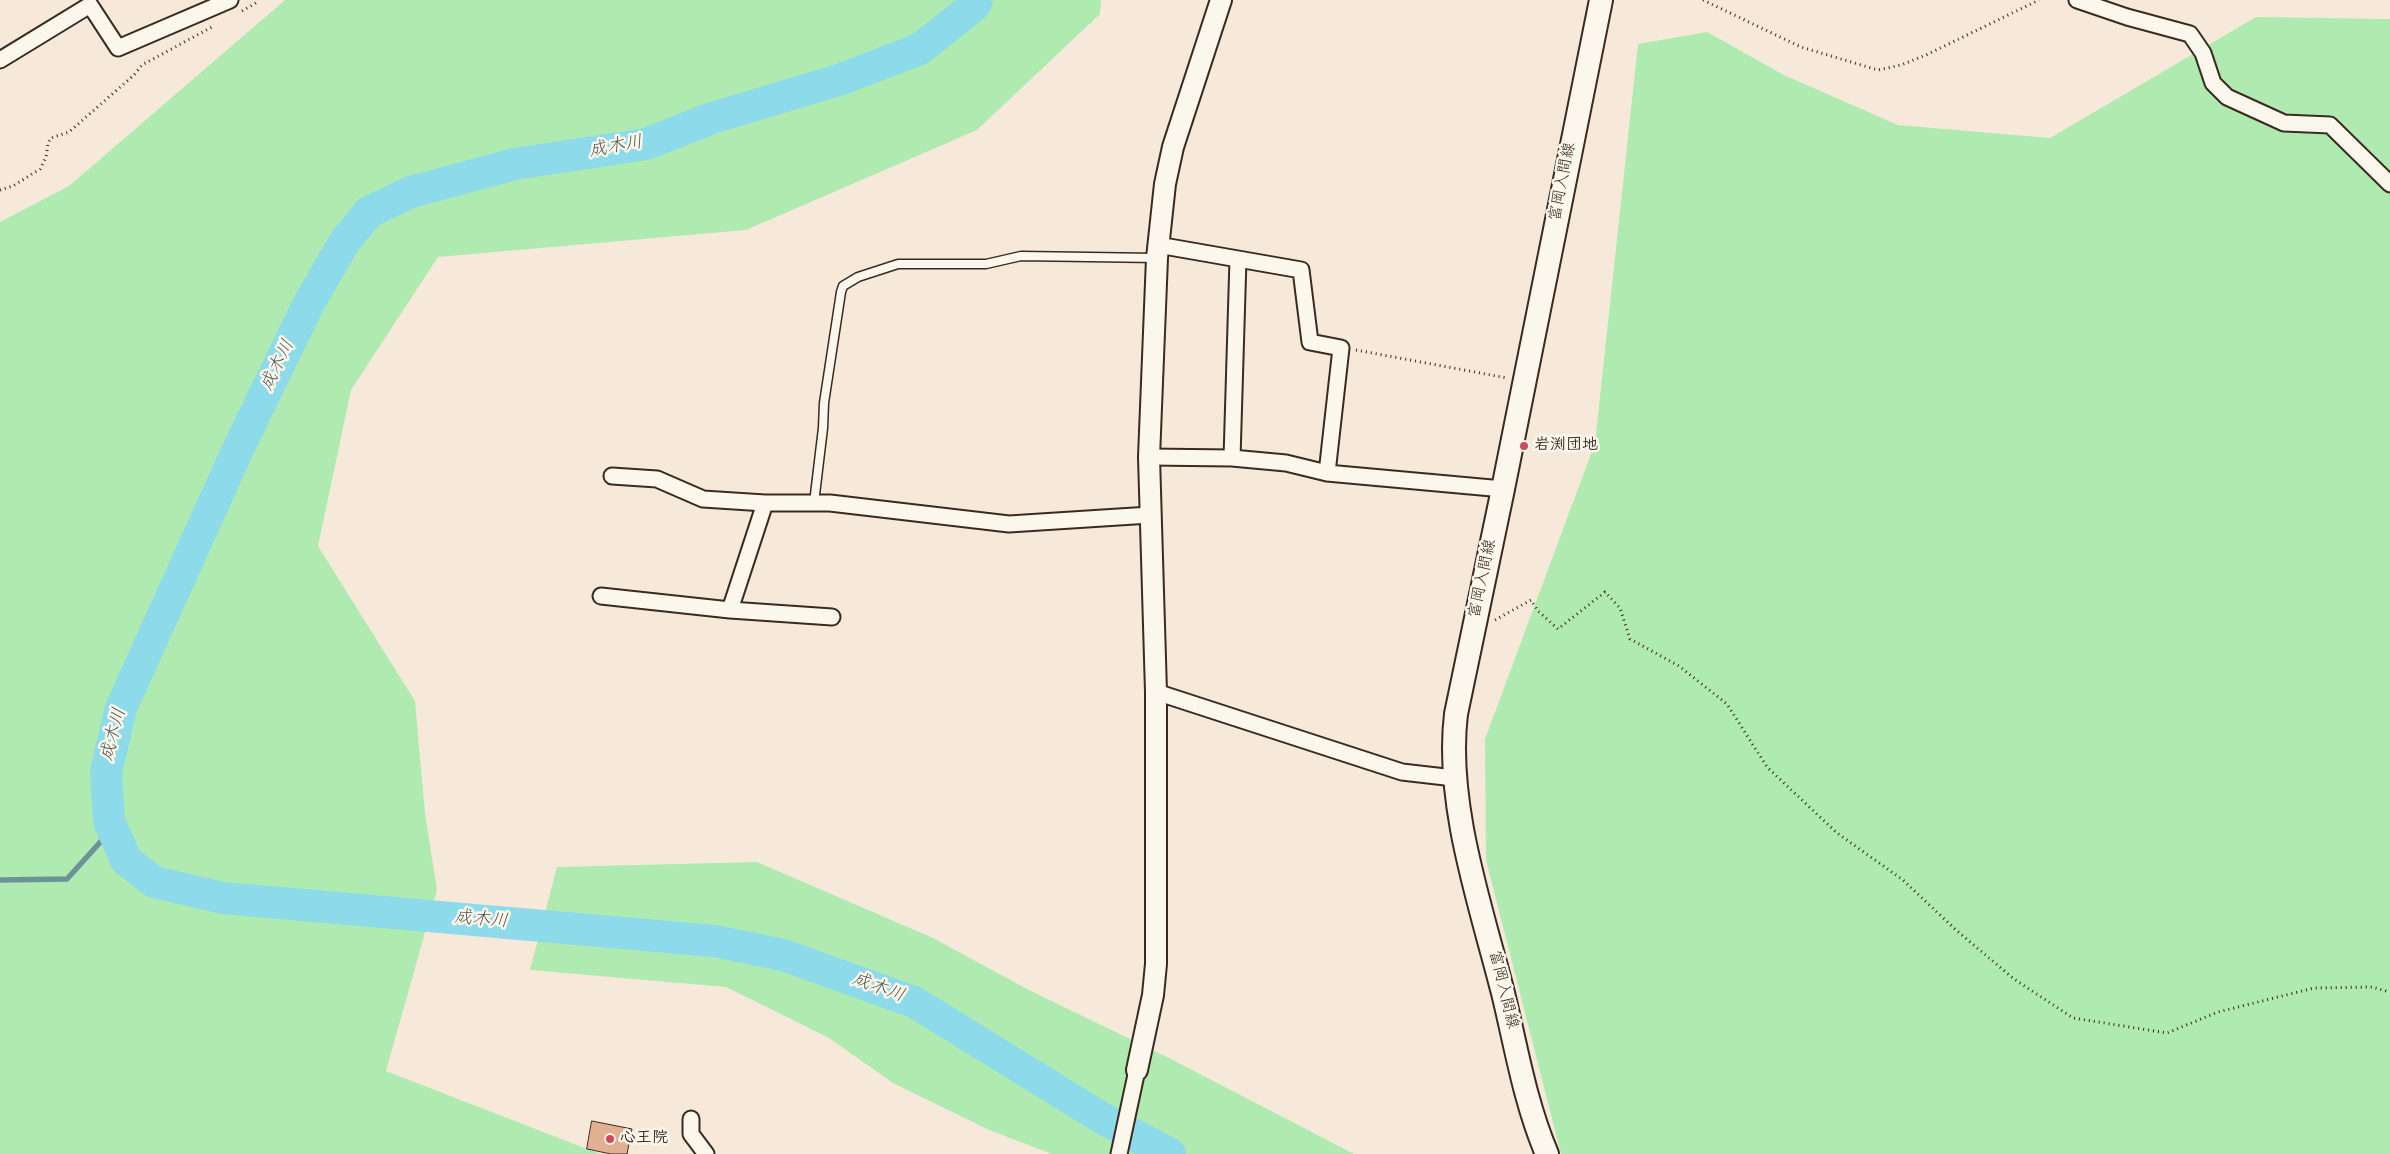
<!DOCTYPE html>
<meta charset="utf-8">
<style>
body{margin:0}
canvas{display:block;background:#f6e9da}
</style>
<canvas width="2390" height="1154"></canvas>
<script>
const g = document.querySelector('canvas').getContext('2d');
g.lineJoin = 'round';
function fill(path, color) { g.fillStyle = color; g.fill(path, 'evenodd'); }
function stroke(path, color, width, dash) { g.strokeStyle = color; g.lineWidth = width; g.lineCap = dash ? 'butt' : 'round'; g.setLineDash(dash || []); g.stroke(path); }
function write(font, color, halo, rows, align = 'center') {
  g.font = font + ' "Indie Flower","Klee One",sans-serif'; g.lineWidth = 5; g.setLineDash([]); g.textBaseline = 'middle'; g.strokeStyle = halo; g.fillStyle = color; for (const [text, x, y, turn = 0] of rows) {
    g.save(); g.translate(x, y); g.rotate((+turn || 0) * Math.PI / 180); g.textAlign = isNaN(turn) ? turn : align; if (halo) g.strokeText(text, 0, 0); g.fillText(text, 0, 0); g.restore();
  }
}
fill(new Path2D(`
 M285,0H1101L1100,14L977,130L746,230L438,257L351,390L318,546L415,701L425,813L437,890L386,1071L600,1154H0V222L69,186Z
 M2256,17L2390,19V1154H1561L1486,860L1485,739L1595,443L1638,44L1707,32L1784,75L1898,125L2050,138Z
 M757,862L933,938L1029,990L1169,1058L1354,1154H1052L989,1130L893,1083L829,1038L726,987L530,970L557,867Z`), '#afebb1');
stroke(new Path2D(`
 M0,880L67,879L113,828`), '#6c9498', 5.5);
stroke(new Path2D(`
 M977,0L974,6L920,49L839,80L712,118L646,144L515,164L411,192L369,212L345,241L309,303L239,447L121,708L106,772L109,821L126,860L154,882L223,898L714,941L783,955L914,1002L1102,1118L1170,1154`), '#8cdaea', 32);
const building = new Path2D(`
 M592,1121L632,1129L627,1154H611L587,1149Z`);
fill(building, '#e1b093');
stroke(building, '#3b2a1e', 1);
const service = new Path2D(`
 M814,503L823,428L824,403L841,292L843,286L858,277L898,264H986L1021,256L1157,258`);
const minor = new Path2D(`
 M2077,0L2127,17L2190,34L2203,53L2213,83L2227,97L2284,123L2330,125L2390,184
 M0,60L90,5L118,48L230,0
 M1158,245L1301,270L1310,342L1341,348L1327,473
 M1149,457L1232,458L1286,463L1327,473L1503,489
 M1232,458L1238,259
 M612,476L657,479L703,499L765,503H830L1009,524L1150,515
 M601,596L730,610L832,617
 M730,610L765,503
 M1156,692L1402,772L1454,778
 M691,1119V1134L706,1154
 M1119,1154L1137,1070`);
const tertiary = new Path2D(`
 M1137,1070L1153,995L1156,964V692L1149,457L1157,258L1165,184L1173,147L1221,0`);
const secondary = new Path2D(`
 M1547,1154C1525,1103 1516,1046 1503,993C1481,906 1445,804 1456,714L1503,489L1601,0`);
stroke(service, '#3b2a1e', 11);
stroke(minor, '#3b2a1e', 19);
stroke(tertiary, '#3b2a1e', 24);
stroke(secondary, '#3b2a1e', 26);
stroke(new Path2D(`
 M1703,0L1801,47L1878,70L1901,65L1926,55L2039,0
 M242,11L256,3V0
 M0,190L13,186L40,169L46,157L48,143L51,138L69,132L134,75L142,65L212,27
 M1356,350L1507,378
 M1495,620L1531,600L1538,611L1558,629L1605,592L1620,608L1630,639L1679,666L1727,704L1767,767L1837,833L1903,880L1956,930L2014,979L2073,1018L2167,1033L2218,1012L2314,988L2372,987L2390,992`), '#3b2a1e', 3, [1, 4]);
stroke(service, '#fbf7ec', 8);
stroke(minor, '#fbf7ec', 15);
stroke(tertiary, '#fbf7ec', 20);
stroke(secondary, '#fbf7ec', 22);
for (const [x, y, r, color] of [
 [1524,446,5,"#d1495b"],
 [610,1139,5,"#d1495b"]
]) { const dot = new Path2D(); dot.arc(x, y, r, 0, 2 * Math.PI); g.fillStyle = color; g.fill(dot); stroke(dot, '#fbf7ec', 2); }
write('16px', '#3b2a1e', '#fbf7ec', [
 ["富岡入間線",1564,182,-79],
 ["富岡入間線",1484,579,-78],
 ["富岡入間線",1502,990,76]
]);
write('bold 16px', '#3b2a1e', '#fbf7ec', [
 ["岩渕団地",1534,446],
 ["心王院",620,1139]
], 'left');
write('italic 18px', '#4f5651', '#fbf7ec', [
 ["成木川",616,148,-10],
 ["成木川",279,366,-64],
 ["成木川",115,735,-75],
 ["成木川",481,921,5],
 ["成木川",878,989,20]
]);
</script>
